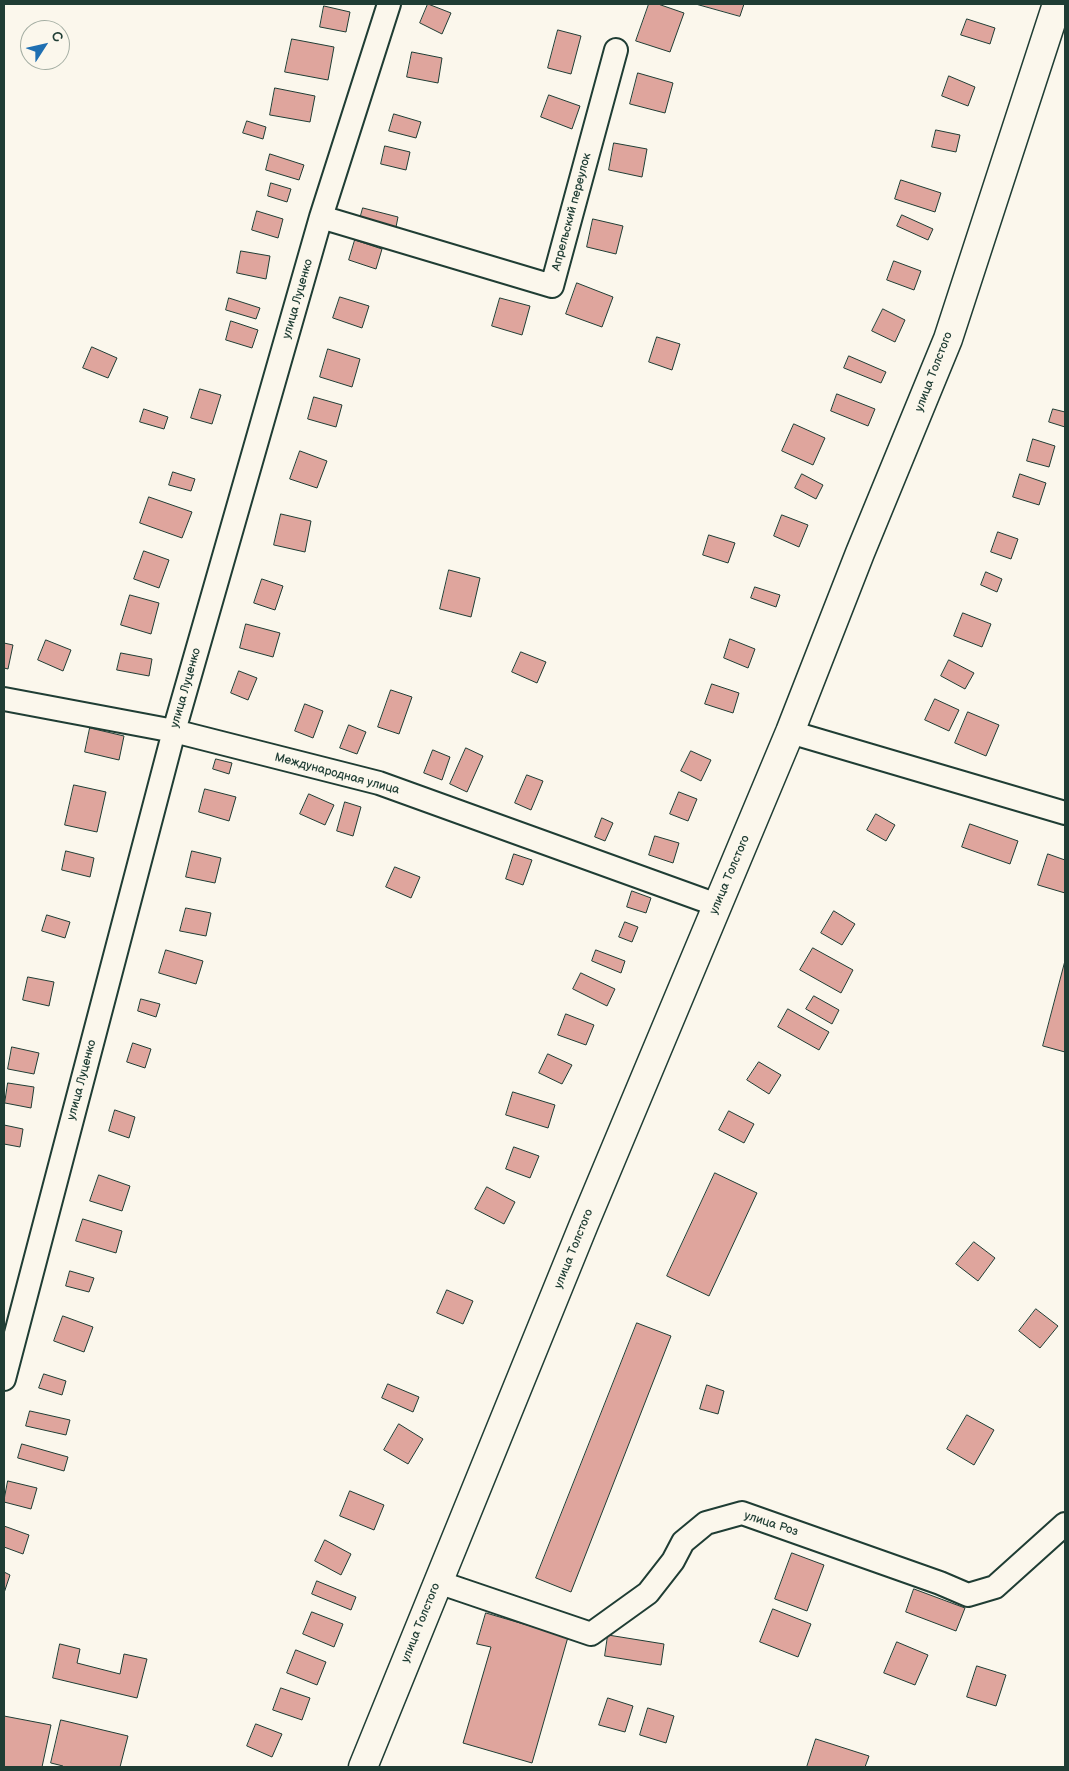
<!DOCTYPE html>
<meta charset="utf-8">
<style>
body{margin:0}
#map{position:relative;width:1069px;height:1771px;overflow:hidden;background:#fbf7ec;font-family:"Balsamiq Sans",sans-serif}
canvas{display:block}
.frame{position:absolute;inset:0;border:5px solid #1f3d34;pointer-events:none}
.north{position:absolute;left:20px;top:20px;width:50px;height:50px;box-sizing:border-box;background:#fbf7ec;border:1px solid #a3ada2;border-radius:50%;rotate:55deg;font-size:14px;font-weight:700;line-height:20px;text-align:center;color:#1f3d34}
.north::after{content:'';display:block;margin:auto;width:18px;height:22px;background:#1f6fb2;clip-path:polygon(50% 0,100% 100%,50% 72%,0 100%)}
</style>
<div id="map">
<canvas width="1069" height="1771"></canvas>
<div class="frame"></div>
<div class="north">С</div>
</div>
<script>
const g = document.querySelector('canvas').getContext('2d');
g.lineJoin = 'round';
function fill(path, color) { g.fillStyle = color; g.fill(path, 'evenodd'); }
function stroke(path, color, width, dash) { g.strokeStyle = color; g.lineWidth = width; g.lineCap = dash ? 'butt' : 'round'; g.setLineDash(dash || []); g.stroke(path); }
function write(font, color, halo, rows, align = 'center') {
  g.font = font + ' "Balsamiq Sans",sans-serif'; g.lineWidth = 5; g.setLineDash([]); g.textBaseline = 'middle'; g.strokeStyle = halo; g.fillStyle = color; for (const [text, x, y, turn = 0] of rows) {
    g.save(); g.translate(x, y); g.rotate((+turn || 0) * Math.PI / 180); g.textAlign = isNaN(turn) ? turn : align; if (halo) g.strokeText(text, 0, 0); g.fillText(text, 0, 0); g.restore();
  }
}
const building = new Path2D(`
 M428,4L451,13L442,34L420,23Z
 M649,4H658L684,13L670,52L636,41Z
 M696,4H744L740,16Z
 M324,6L350,12L346,32L320,27Z
 M967,19L995,28L990,44L961,35Z
 M558,30L581,36L571,74L548,68Z
 M292,39L334,47L328,80L285,72Z
 M412,52L442,58L438,83L407,77Z
 M638,73L673,83L665,113L630,104Z
 M949,76L975,87L968,106L942,96Z
 M275,88L315,96L310,122L270,115Z
 M549,95L580,106L572,129L541,117Z
 M394,114L421,122L416,138L389,131Z
 M247,121L266,127L263,139L243,133Z
 M936,130L960,135L956,152L932,147Z
 M614,143L647,149L642,177L609,170Z
 M385,146L410,152L406,170L381,164Z
 M270,154L304,165L299,180L266,170Z
 M901,180L941,193L935,212L895,199Z
 M271,183L291,189L287,202L268,196Z
 M363,208L398,217L396,227L360,219Z
 M257,211L283,219L278,238L252,230Z
 M902,215L933,229L928,240L897,226Z
 M593,219L623,226L616,254L587,247Z
 M355,240L382,249L376,269L349,260Z
 M241,251L270,256L266,279L237,273Z
 M894,261L921,271L914,290L887,280Z
 M577,283L613,297L602,327L566,314Z
 M340,297L369,306L362,328L333,318Z
 M229,298L260,308L256,319L226,310Z
 M500,298L530,306L522,335L492,326Z
 M883,309L905,320L895,342L872,331Z
 M231,321L258,330L252,348L226,340Z
 M657,337L680,344L672,370L649,362Z
 M92,347L117,358L108,378L83,368Z
 M328,349L360,359L352,387L320,377Z
 M849,356L886,372L881,383L844,368Z
 M200,389L221,395L212,424L191,418Z
 M837,394L875,409L868,426L831,411Z
 M314,397L342,405L336,427L308,419Z
 M144,409L168,417L164,429L140,422Z
 M1053,409L1065,412V427L1049,422Z
 M794,424L825,438L813,465L782,451Z
 M1033,439L1055,446L1049,467L1027,461Z
 M300,451L327,461L317,488L290,479Z
 M173,472L195,479L191,491L169,485Z
 M802,474L823,485L816,499L795,488Z
 M1020,474L1046,483L1039,505L1013,497Z
 M149,497L192,512L182,538L140,523Z
 M281,514L311,521L305,552L274,545Z
 M782,515L808,525L799,547L774,536Z
 M998,532L1018,539L1011,559L991,552Z
 M709,535L735,543L728,563L703,555Z
 M144,551L169,560L159,588L134,579Z
 M449,570L480,578L471,617L440,609Z
 M986,572L1002,579L997,592L981,585Z
 M262,579L283,586L275,610L254,603Z
 M755,587L780,595L776,607L751,598Z
 M130,595L159,603L151,634L121,625Z
 M963,613L991,624L982,647L954,636Z
 M246,624L280,633L273,657L240,648Z
 M730,639L755,649L748,668L724,658Z
 M46,640L71,650L63,671L38,660Z
 M4,643L13,645L8,669L4,668Z
 M521,652L546,662L537,683L512,672Z
 M121,653L152,659L149,676L117,670Z
 M949,660L974,673L965,689L941,676Z
 M239,671L257,678L248,700L231,693Z
 M712,684L739,693L733,713L705,704Z
 M391,690L412,697L399,734L378,727Z
 M935,699L959,710L949,731L925,720Z
 M305,704L323,711L313,738L295,731Z
 M968,712L999,725L986,756L955,743Z
 M349,725L366,732L357,754L340,748Z
 M90,728L124,736L119,760L85,752Z
 M466,748L483,756L467,792L450,784Z
 M433,750L450,757L442,780L424,773Z
 M691,751L711,760L701,781L681,771Z
 M216,759L232,763L229,774L213,769Z
 M527,775L543,781L531,810L515,803Z
 M74,785L106,792L97,832L65,825Z
 M205,789L236,797L229,821L199,812Z
 M679,792L697,799L688,821L670,814Z
 M309,794L334,805L325,825L300,814Z
 M345,802L361,807L353,836L337,831Z
 M876,814L895,825L886,841L867,830Z
 M602,818L613,823L605,841L595,837Z
 M970,824L1018,841L1010,864L962,847Z
 M655,836L679,843L673,863L649,855Z
 M66,851L94,858L90,877L62,870Z
 M192,851L221,858L215,883L186,877Z
 M514,854L532,860L523,885L506,879Z
 M1048,854L1065,860V893L1038,885Z
 M395,867L420,877L411,898L386,887Z
 M632,891L651,898L646,913L627,907Z
 M186,908L211,913L206,936L180,931Z
 M834,911L855,924L842,945L821,933Z
 M47,915L70,922L65,938L42,931Z
 M625,922L638,927L632,942L619,937Z
 M813,948L853,970L841,993L800,970Z
 M166,950L203,961L196,984L159,973Z
 M596,950L625,961L621,973L592,961Z
 M1065,961V1052L1043,1046Z
 M581,973L615,989L607,1006L573,989Z
 M28,977L54,982L49,1006L23,1000Z
 M814,996L839,1010L832,1024L806,1009Z
 M141,999L160,1004L156,1017L138,1011Z
 M788,1009L829,1032L819,1050L778,1027Z
 M566,1014L594,1025L586,1045L558,1035Z
 M133,1043L151,1049L145,1068L127,1062Z
 M12,1047L39,1053L34,1074L8,1069Z
 M548,1054L572,1065L562,1084L539,1073Z
 M759,1062L781,1075L769,1094L747,1080Z
 M8,1083L34,1087L31,1108L5,1103Z
 M513,1092L555,1105L548,1128L506,1115Z
 M115,1110L135,1117L129,1138L109,1131Z
 M729,1111L754,1124L744,1143L719,1130Z
 M4,1125L23,1129L20,1147L4,1144Z
 M514,1147L539,1156L530,1178L506,1169Z
 M715,1173L757,1193L709,1296L667,1276Z
 M99,1175L130,1186L122,1211L90,1201Z
 M487,1187L515,1202L504,1224L475,1209Z
 M83,1219L122,1231L116,1253L76,1241Z
 M974,1242L995,1258L978,1281L956,1264Z
 M70,1271L94,1278L89,1292L66,1286Z
 M447,1290L473,1301L463,1324L437,1313Z
 M1036,1309L1058,1326L1040,1348L1019,1331Z
 M63,1316L93,1327L84,1352L54,1341Z
 M637,1323L671,1336L571,1592L536,1578Z
 M44,1374L66,1381L62,1395L39,1388Z
 M388,1384L419,1397L413,1412L382,1398Z
 M707,1385L724,1391L718,1414L700,1409Z
 M30,1411L70,1420L66,1435L26,1426Z
 M967,1415L994,1430L974,1465L947,1449Z
 M399,1424L423,1439L408,1464L384,1450Z
 M22,1444L68,1457L64,1471L18,1458Z
 M8,1481L37,1488L31,1509L4,1502Z
 M350,1491L384,1505L374,1530L340,1516Z
 M4,1526L29,1535L23,1554L4,1547Z
 M325,1540L351,1554L341,1575L315,1561Z
 M792,1553L824,1565L807,1611L775,1599Z
 M4,1572L10,1575L4,1593Z
 M317,1581L356,1597L351,1610L312,1594Z
 M914,1589L965,1608L956,1631L906,1612Z
 M773,1609L811,1624L798,1657L760,1642Z
 M312,1612L343,1624L334,1647L303,1634Z
 M486,1613L568,1637L532,1763L463,1743L491,1647L477,1644Z
 M608,1635L664,1644L661,1665L605,1656Z
 M897,1642L928,1655L915,1685L884,1673Z
 M60,1644L80,1649L77,1663L120,1674L124,1654L147,1659L137,1698L53,1678Z
 M296,1650L326,1662L317,1685L287,1673Z
 M977,1666L1006,1675L996,1706L967,1697Z
 M281,1688L310,1698L302,1720L273,1710Z
 M608,1698L633,1706L625,1732L599,1725Z
 M648,1708L674,1716L666,1743L640,1735Z
 M4,1716L51,1725L42,1767H4Z
 M61,1720L128,1736L120,1767H63V1766L51,1763Z
 M256,1724L282,1734L272,1757L247,1746Z
 M816,1739L869,1756L865,1767H807Z`);
fill(building, '#dfa59d');
stroke(building, '#1f3d34', 1);
const street = new Path2D(`
 M321,217L552,286L616,50
 M4,699L174,731L379,783L717,905
 M790,732L1065,813
 M4,1379L174,731L321,217L389,4
 M438,1582L591,1634L648,1593L673,1561L683,1542L706,1523L742,1513L940,1583L968,1595L995,1587L1065,1524`);
const secondary = new Path2D(`
 M363,1767L584,1224L790,732L860,553L948,339L1057,4`);
stroke(street, '#1f3d34', 26);
stroke(secondary, '#1f3d34', 31);
stroke(street, '#fbf7ec', 22);
stroke(secondary, '#fbf7ec', 28);
write('12px', '#1f3d34', '#fbf7ec', [
 ["Апрельский переулок",572,212,-75],
 ["улица Луценко",298,299,-74],
 ["улица Толстого",934,372,-69],
 ["улица Луценко",186,688,-74],
 ["Международная улица",337,774,15],
 ["улица Толстого",730,875,-67],
 ["улица Луценко",82,1080,-75],
 ["улица Толстого",574,1249,-68],
 ["улица Роз",771,1524,18],
 ["улица Толстого",421,1623,-68]
]);
</script>
